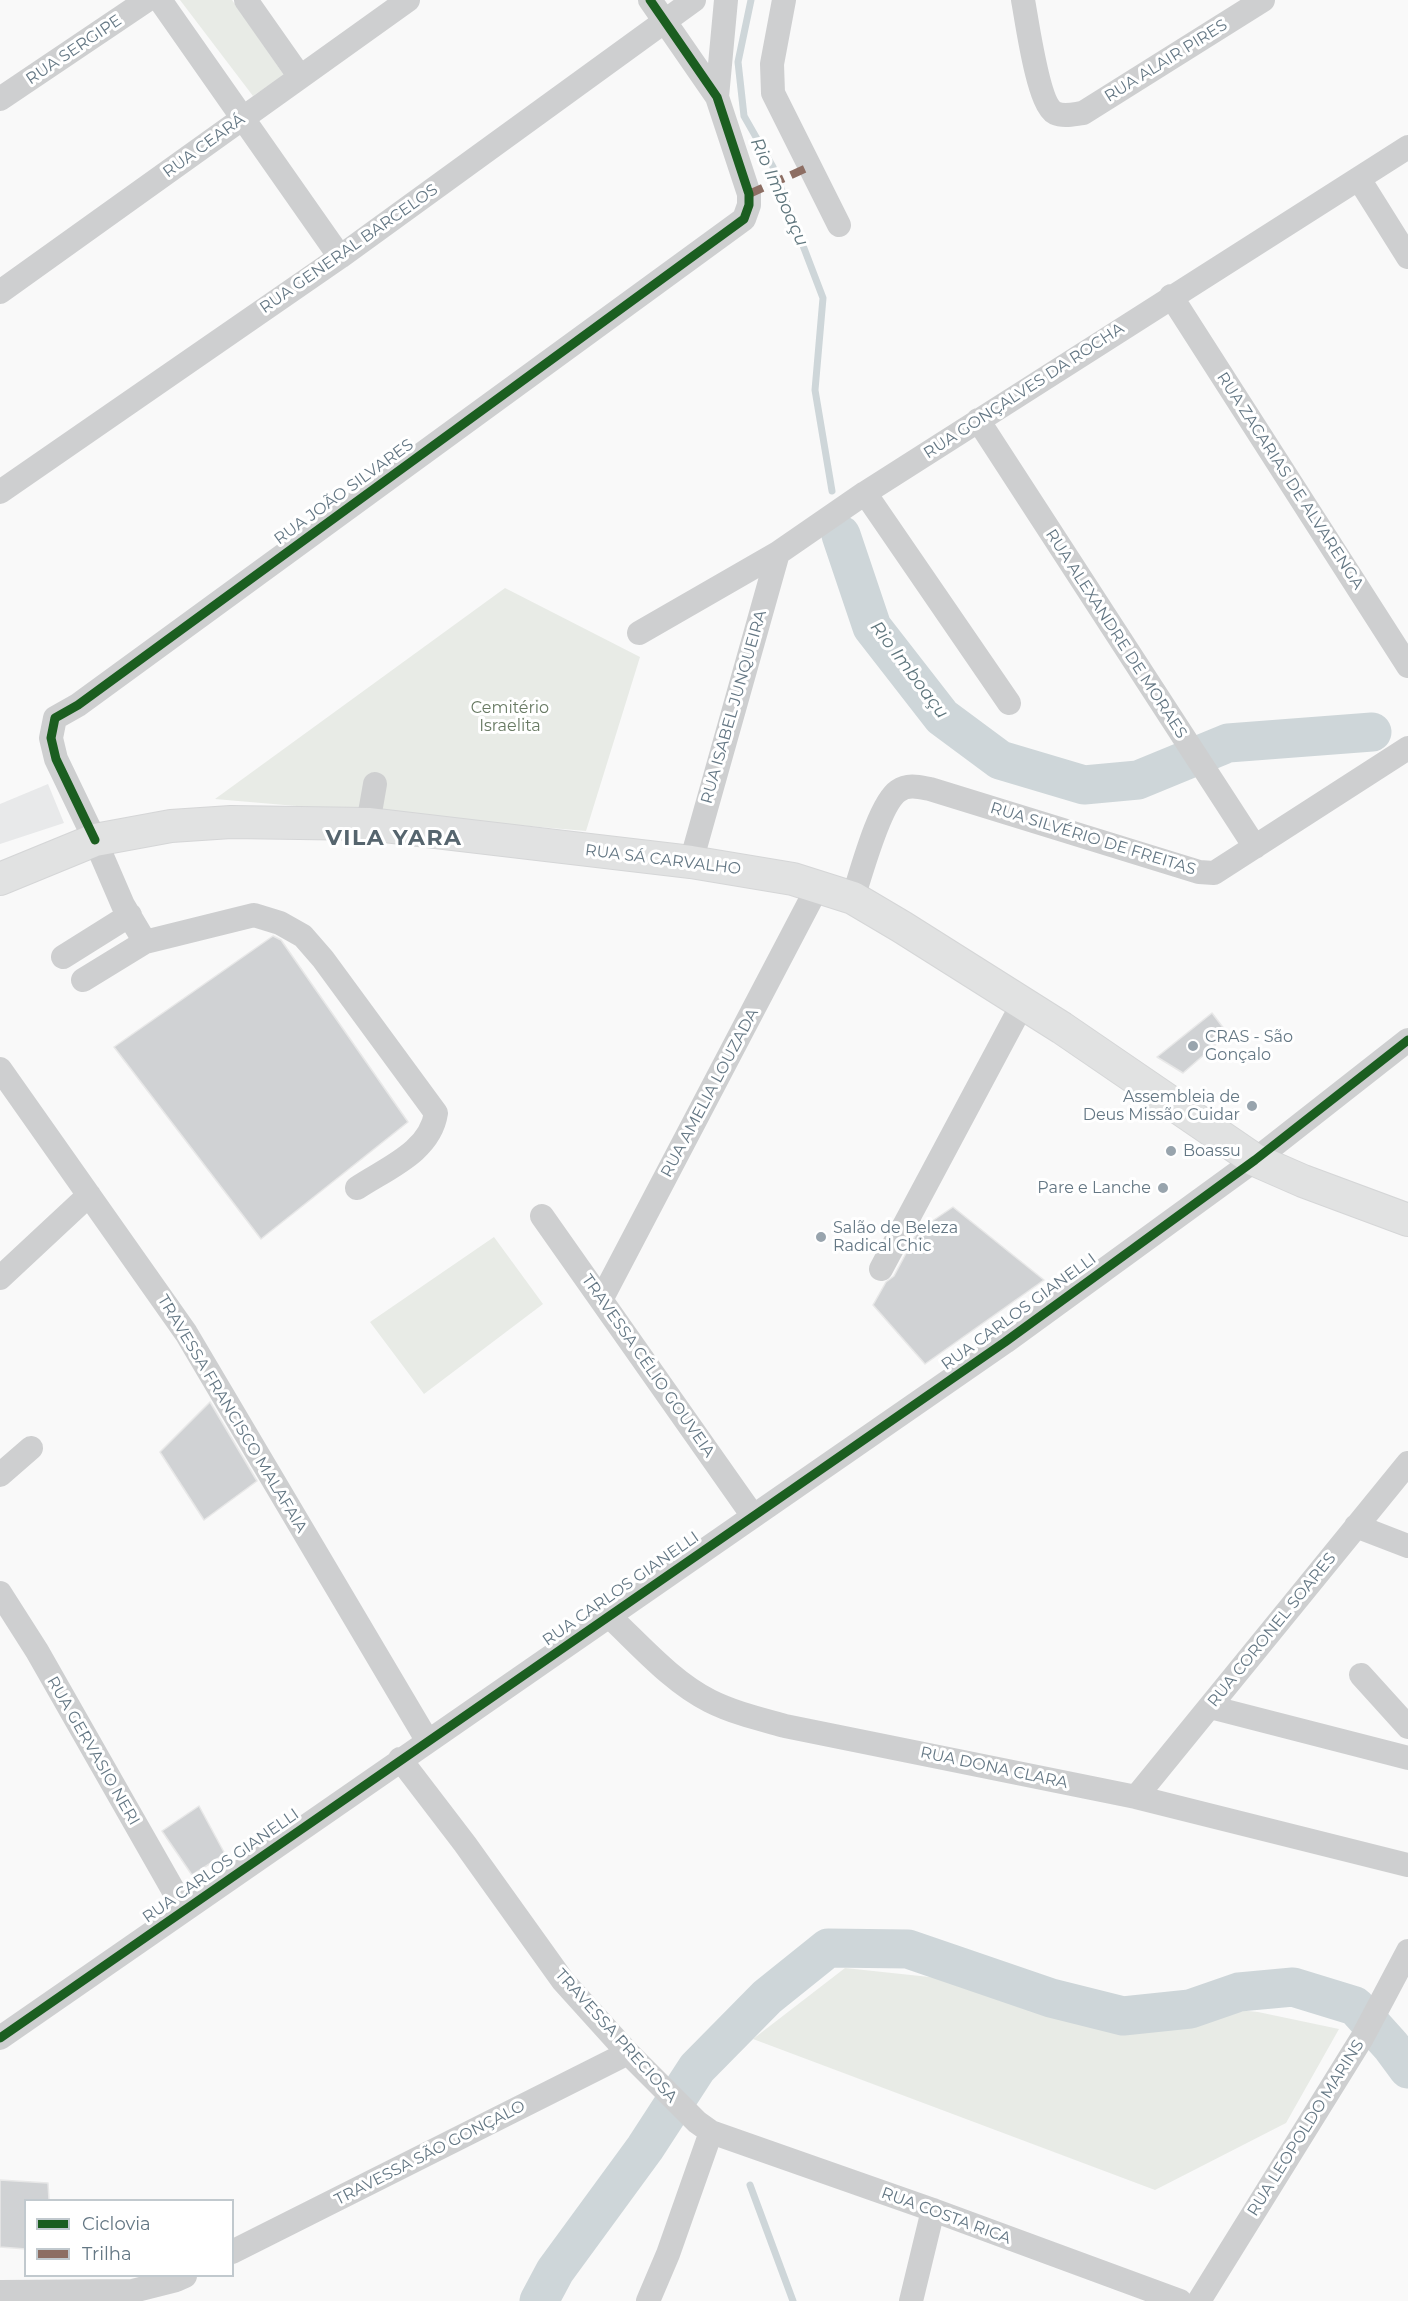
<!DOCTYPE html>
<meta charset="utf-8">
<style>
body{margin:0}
#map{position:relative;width:1408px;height:2301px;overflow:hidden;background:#f9f9f9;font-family:Montserrat,sans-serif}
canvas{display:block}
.legend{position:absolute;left:24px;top:2199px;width:210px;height:78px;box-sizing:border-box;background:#fff;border:2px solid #c1c9ce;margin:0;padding:8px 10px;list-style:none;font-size:18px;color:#647784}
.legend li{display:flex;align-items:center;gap:12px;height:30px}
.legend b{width:30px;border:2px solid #c1c9ce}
</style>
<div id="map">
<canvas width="1408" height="2301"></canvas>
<ul class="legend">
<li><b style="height:8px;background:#1b5e20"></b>Ciclovia</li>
<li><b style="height:8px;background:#8d6e63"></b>Trilha</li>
</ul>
</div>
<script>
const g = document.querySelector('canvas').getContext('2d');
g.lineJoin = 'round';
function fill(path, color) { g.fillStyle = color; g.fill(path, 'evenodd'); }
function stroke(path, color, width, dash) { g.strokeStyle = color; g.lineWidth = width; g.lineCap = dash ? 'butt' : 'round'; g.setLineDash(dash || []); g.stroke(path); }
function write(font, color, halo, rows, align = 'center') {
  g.font = font + ' Montserrat,sans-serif'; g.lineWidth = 6; g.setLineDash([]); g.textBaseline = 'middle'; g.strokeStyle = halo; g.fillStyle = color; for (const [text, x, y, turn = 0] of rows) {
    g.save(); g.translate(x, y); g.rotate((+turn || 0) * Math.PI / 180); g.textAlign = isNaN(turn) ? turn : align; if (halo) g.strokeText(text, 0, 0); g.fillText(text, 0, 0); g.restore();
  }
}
fill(new Path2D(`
 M48,784L64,823L0,844V804Z`), '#e8e9ea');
fill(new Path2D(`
 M180,0H232L284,75L253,96Z
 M505,588L640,657L586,831L215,799Z
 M494,1237L543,1304L424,1394L370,1322Z
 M845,1968L1258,2012L1339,2029L1286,2123L1155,2190L753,2039Z`), '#e8ebe6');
stroke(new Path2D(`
 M751,0L738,62L744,116L773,167L823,298L815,390L832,491
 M704,2061L710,2075
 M750,2185L793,2301`), '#ced6d9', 7);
stroke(new Path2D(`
 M841,535L872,627L942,717L1000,760L1084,785L1138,780L1228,743L1372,732
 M539,2301L555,2271L645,2148L697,2068L767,1997L828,1948L908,1949L1051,1998L1123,2016L1190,2009L1239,1992L1293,1987L1355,2006L1391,2046L1408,2069`), '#ced6d9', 39);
const building = new Path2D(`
 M273,936L281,940L408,1122L261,1239L114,1047Z
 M1212,1013L1228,1034L1183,1073L1157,1057Z
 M953,1207L1044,1280L925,1364L873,1305L886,1282L894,1276L920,1227L922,1228Z
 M210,1402L257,1481L204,1520L160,1452Z
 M199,1806L225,1854L192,1875L162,1831Z
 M0,2180L48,2183L49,2200H26V2249L0,2247Z`);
fill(building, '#d0d2d4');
stroke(building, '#e8e8e8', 1.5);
const major = new Path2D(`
 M0,879L95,840L171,826L231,822L368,824L691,862L793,879L853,898L902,927L1062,1028L1255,1160L1303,1181L1408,1220`);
stroke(major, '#d5d6d7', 34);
stroke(new Path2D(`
 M160,0L340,257
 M246,0L300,77
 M784,0L772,64L773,93L839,225
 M1023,0C1027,21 1038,104 1055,113C1064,117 1074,114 1083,113L1263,0
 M717,97L726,0
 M0,99L147,0
 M1359,179L1408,257
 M0,292L408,0
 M1171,296L1408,666
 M978,420L1255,847
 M0,492L340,257L694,0
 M865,493L1009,703
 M639,633L778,553L865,493L1408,147
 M368,824L375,784
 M691,862L778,553
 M853,898C861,874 879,804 898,791C908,784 919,787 930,789L1199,872L1214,873L1408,748
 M63,957L130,915
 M83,980L145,942
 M0,1069L186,1333L427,1740
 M357,1188C387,1168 430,1152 436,1113L323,959L303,936L280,923L254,915L145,942L123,905L95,840L56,759L51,738L55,718L78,705L744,219L749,205V194L717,97L650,0
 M542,1216L753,1516
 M881,1269L1023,1003
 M0,1278L89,1195
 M601,1300L818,886
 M0,1475L31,1448
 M1356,1526L1408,1546
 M0,1593L37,1651L184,1909
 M609,1616C640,1645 672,1682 710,1701C734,1713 760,1719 785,1726L1136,1797L1408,1865
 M1361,1675L1408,1727
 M1210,1707L1408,1758
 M400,1759L465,1844L563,1981L628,2053L697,2122L711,2132L933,2210L1180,2301
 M1136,1797L1408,1463
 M0,2038L1005,1342L1255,1160L1408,1040
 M232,2252L628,2053
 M0,2292L133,2291L176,2280L185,2276
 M648,2301L668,2254L711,2132
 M911,2301L933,2210
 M1199,2301L1362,2038L1408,1951`), '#cecfd0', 24);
stroke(major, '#e1e2e2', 32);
stroke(new Path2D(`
 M749,194L811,166`), '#8d6e63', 8, [15, 8]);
stroke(new Path2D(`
 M95,840L56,759L51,738L55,718L78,705L744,219L749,205V194L717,97L650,0
 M0,2038L1005,1342L1255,1160L1408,1040`), '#1b5e20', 9);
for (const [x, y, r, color] of [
 [1193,1046,6,"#98a4ad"],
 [1252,1106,6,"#98a4ad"],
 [1171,1151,6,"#98a4ad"],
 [1163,1188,6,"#98a4ad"],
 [821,1237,6,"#98a4ad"]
]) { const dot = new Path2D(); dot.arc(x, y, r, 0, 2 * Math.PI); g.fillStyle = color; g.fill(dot); stroke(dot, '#fff', 2); }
write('16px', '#647784', '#fff', [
 ["RUA SERGIPE",74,50,-34],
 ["RUA ALAIR PIRES",1166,61,-32],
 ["RUA CEARÁ",204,146,-36],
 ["RUA GENERAL BARCELOS",349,249,-35],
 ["RUA GONÇALVES DA ROCHA",1024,391,-33],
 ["RUA ZACARIAS DE ALVARENGA",1290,481,57],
 ["RUA JOÃO SILVARES",344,492,-36],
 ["RUA ALEXANDRE DE MORAES",1116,634,57],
 ["RUA ISABEL JUNQUEIRA",734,707,-74],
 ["RUA SILVÉRIO DE FREITAS",1093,839,17],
 ["RUA SÁ CARVALHO",663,860,7],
 ["RUA AMELIA LOUZADA",710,1093,-62],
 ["RUA CARLOS GIANELLI",1019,1312,-36],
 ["TRAVESSA CÉLIO GOUVEIA",648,1366,55],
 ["TRAVESSA FRANCISCO MALAFAIA",232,1414,59],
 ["RUA CARLOS GIANELLI",621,1589,-35],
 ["RUA CORONEL SOARES",1272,1630,-51],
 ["RUA GERVASIO NERI",93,1751,60],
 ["RUA DONA CLARA",994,1768,12],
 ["RUA CARLOS GIANELLI",221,1866,-35],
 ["TRAVESSA PRECIOSA",616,2036,48],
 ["RUA LEOPOLDO MARINS",1306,2128,-58],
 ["TRAVESSA SÃO GONÇALO",430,2153,-27],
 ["RUA COSTA RICA",946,2216,20]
]);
write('16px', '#687a63', '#fff', [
 ["Cemitério",510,708],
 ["Israelita",510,726]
]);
write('16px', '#647784', '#fff', [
 ["CRAS - São",1205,1037],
 ["Gonçalo",1205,1055],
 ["Assembleia de",1240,1097,"right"],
 ["Deus Missão Cuidar",1240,1115,"right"],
 ["Boassu",1183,1151],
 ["Pare e Lanche",1151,1188,"right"],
 ["Salão de Beleza",833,1228],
 ["Radical Chic",833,1246]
], 'left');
write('italic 18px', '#5f767d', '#fff', [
 ["Rio Imboaçu",779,192,66],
 ["Rio Imboaçu",909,670,53]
]);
g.letterSpacing = '1.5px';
write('bold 22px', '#56656e', '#fff', [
 ["VILA YARA",394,839]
]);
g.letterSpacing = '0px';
</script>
